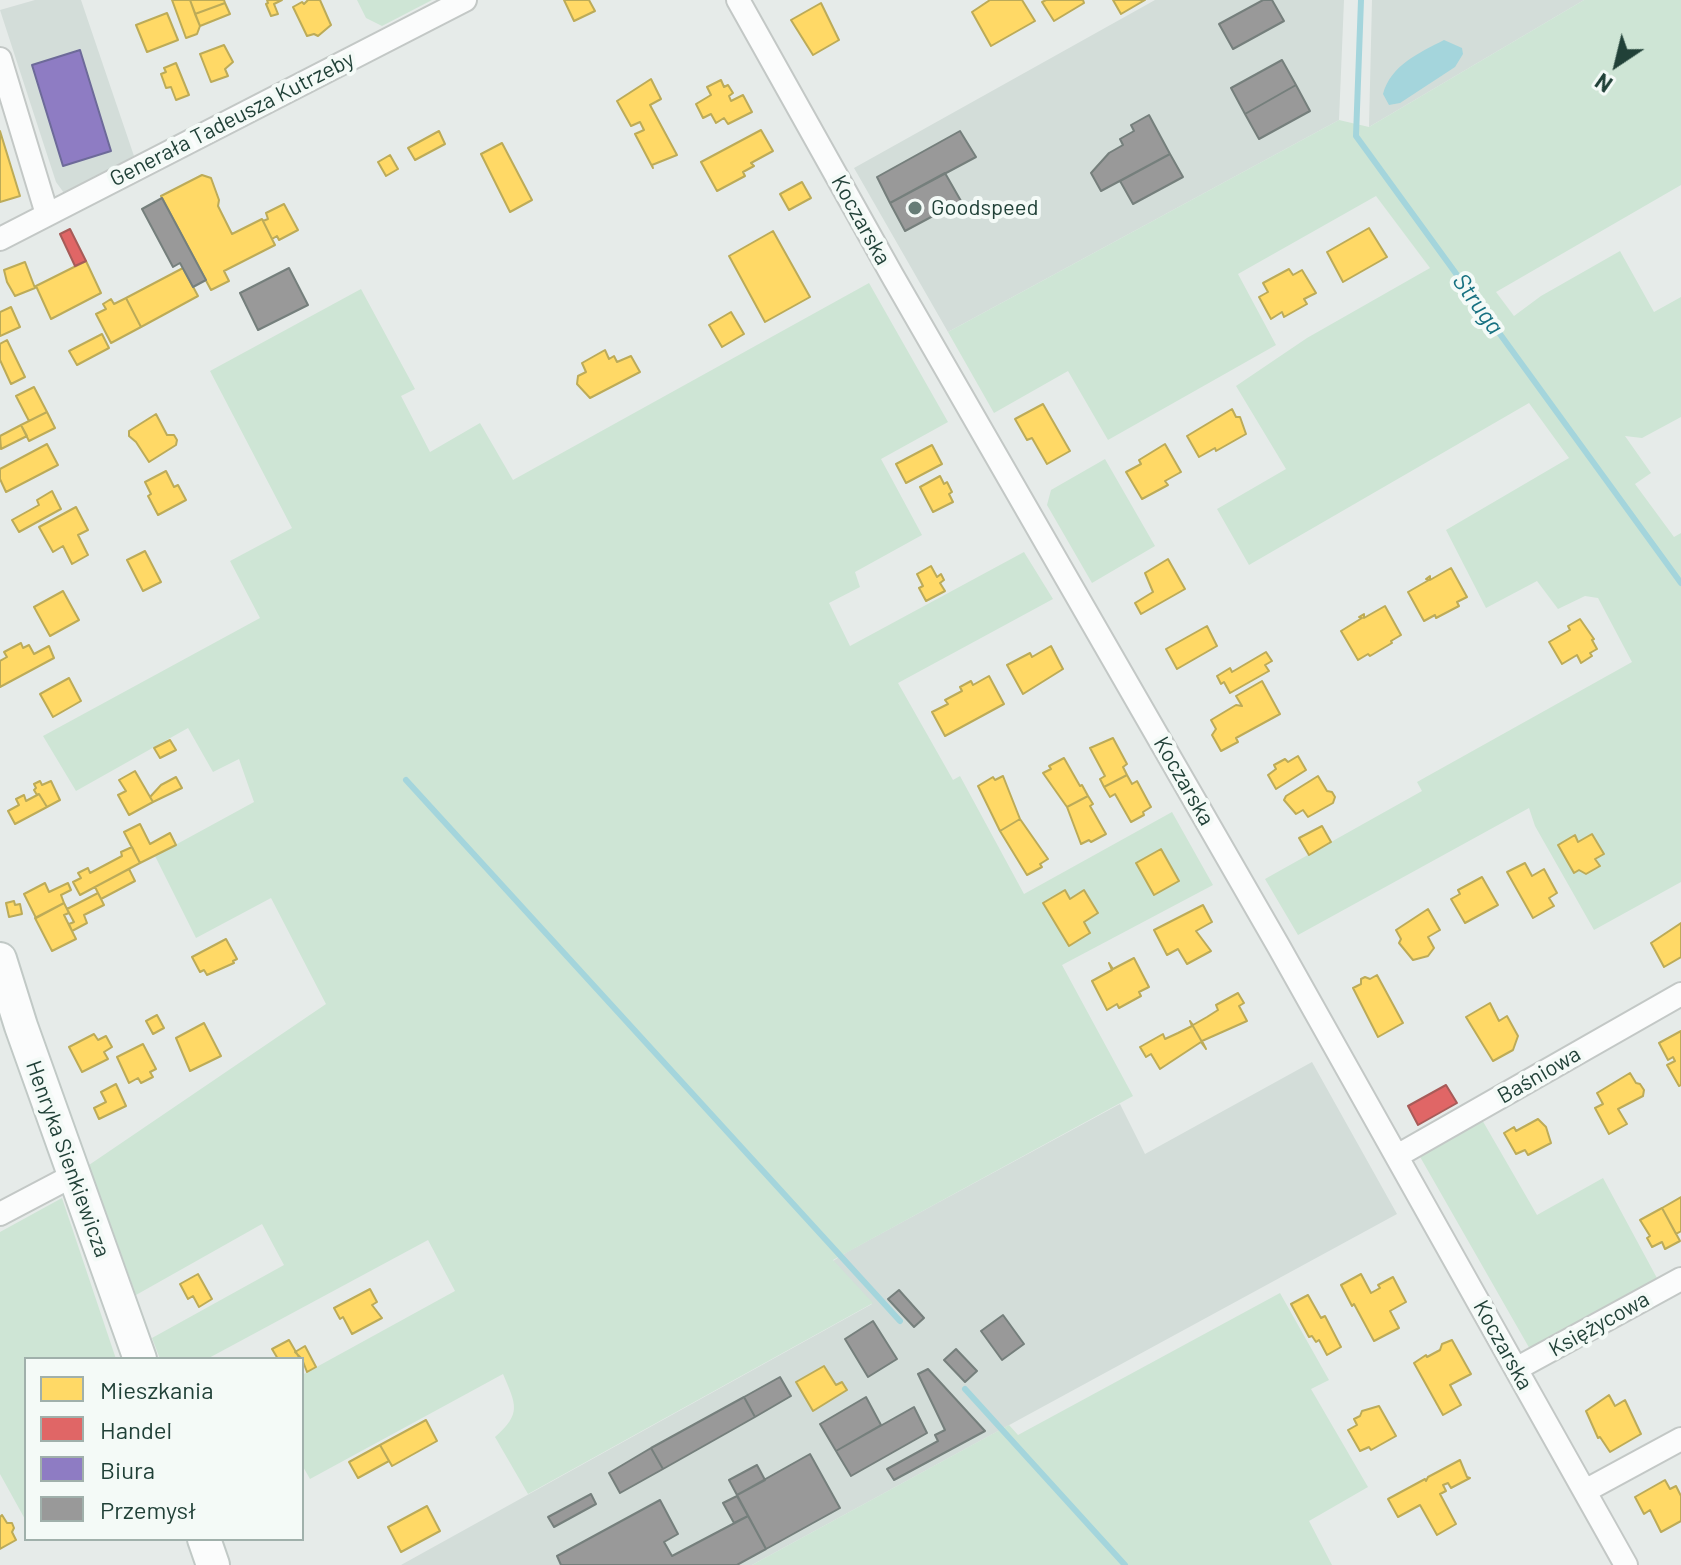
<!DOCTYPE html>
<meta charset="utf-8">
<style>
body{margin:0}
#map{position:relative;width:1681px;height:1565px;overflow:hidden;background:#e6ebe9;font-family:Barlow,sans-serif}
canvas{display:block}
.legend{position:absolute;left:24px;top:1357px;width:280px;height:184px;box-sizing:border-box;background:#f4faf7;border:2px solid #a0b0ab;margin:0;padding:10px 14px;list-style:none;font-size:24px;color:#214138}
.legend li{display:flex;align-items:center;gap:16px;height:40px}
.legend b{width:40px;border:2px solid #a0b0ab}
.north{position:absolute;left:1577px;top:24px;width:80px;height:80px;-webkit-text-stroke:6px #f4faf7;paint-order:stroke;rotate:215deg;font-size:22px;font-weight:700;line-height:32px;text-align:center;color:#214138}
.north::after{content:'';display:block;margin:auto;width:28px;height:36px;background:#214138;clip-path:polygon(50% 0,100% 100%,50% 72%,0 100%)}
</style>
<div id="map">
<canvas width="1681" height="1565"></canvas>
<ul class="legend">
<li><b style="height:22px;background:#ffd966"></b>Mieszkania</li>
<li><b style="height:22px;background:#e06666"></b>Handel</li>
<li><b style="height:22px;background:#8e7cc3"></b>Biura</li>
<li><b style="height:22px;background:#999"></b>Przemysł</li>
</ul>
<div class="north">N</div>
</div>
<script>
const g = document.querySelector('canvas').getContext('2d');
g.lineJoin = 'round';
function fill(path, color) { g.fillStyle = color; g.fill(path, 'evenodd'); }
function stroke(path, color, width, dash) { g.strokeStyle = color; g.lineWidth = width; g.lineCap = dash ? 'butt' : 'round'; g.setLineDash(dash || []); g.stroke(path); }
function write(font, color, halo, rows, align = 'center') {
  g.font = font + ' Barlow,sans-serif'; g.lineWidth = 8; g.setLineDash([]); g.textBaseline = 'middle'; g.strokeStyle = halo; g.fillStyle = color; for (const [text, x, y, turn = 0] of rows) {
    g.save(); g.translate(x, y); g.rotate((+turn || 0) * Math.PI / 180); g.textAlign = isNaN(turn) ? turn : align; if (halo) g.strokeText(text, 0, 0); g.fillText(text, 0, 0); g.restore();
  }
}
fill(new Path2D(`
 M35,0H81L134,156L64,193L56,182L0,10Z
 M1155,0H1344L1339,120L948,332L854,168Z
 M1372,0H1584L1369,127Z
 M1312,1062L1397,1214L752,1565H401L872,1304L833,1261L847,1252L1120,1104L1145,1154Z`), '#d3ddd9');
fill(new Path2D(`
 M357,0H432L382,26L366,18Z
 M1584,0H1681V185L1496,292L1514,316L1541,296L1620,251L1654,312L1681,297V417L1642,438L1625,436L1651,473L1635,484L1674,537L1681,533V882L1594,930L1535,826L1529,808L1298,935L1265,879L1422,791L1417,782L1632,662L1598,598L1585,596L1558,609L1537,581L1486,608L1446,530L1569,458L1529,403L1249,565L1217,509L1286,469L1236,386L1307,338L1430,268L1376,196L1238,274L1276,345L1108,440L1068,371L994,413L948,332L1339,120L1369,127Z
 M869,283L948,422L881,459L922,535L855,572L860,587L829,603L850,646L1024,552L1053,599L898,683L953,780L960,776L1024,894L1172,812L1213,885L1062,965L1133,1096L833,1260L873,1303L528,1494L495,1437C522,1413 516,1405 503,1374L310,1479L302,1465V1375L455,1291L428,1240L207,1359H160L152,1338L284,1265L262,1224L136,1295L89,1165L326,1004L271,898L196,938L155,856L254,802L239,759L213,772L188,728L76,791L43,736L260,618L230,561L292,528L210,371L361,289L415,389L401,396L430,452L480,423L513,480Z
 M1105,459L1155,546L1092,583L1047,505L1051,490Z
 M1481,1118L1537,1215L1603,1178L1658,1280L1531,1351L1419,1155Z
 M62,1198L116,1359H26V1521L0,1474V1232Z
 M1280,1293L1329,1380L1311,1389L1368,1487L1309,1521L1332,1565H752L1009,1425L1018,1435Z`), '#cee5d5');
fill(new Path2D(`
 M1444,40L1462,48L1463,54L1455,67L1400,103L1389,105L1383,94C1391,65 1419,53 1444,40Z`), '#a4d5dc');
const homes = new Path2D(`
 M172,0H190L200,26L197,34L186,38Z
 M190,0H224L225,3L195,14Z
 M267,0H282L274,4L278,14L271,16L266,4L268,3Z
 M308,0H320L331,25L318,36L314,34L307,36L293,7L302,2L304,4Z
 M564,0H589L595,11L574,21Z
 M990,0H1022L1035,21L991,46L972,12Z
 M1046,0H1083L1084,3L1054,21L1042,2Z
 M1113,0H1145L1121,14Z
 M225,3L230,14L200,26L195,14Z
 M821,3L839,40L813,55L791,20Z
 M167,13L178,40L147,52L136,25Z
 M224,45L233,62L225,69L228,76L211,82L200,54Z
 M176,63L189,95L176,100L171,87L166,88L161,74L166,72L164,68Z
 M651,79L661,99L650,105L677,155L652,165L653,168L635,134L644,130L640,122L631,126L617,101Z
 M721,80L724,87L728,85L733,93L729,96L731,101L743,95L752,112L728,124L724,118L716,123L711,114L703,118L696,104L711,95L707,87Z
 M761,130L773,151L751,163L754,166L743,172L745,176L717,191L701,162Z
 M0,131L20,196L0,202Z
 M439,131L445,144L415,160L408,148Z
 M502,143L532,200L510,212L481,154Z
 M390,155L398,169L386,176L378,162Z
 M202,175L211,178L219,200L218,206L232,234L262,219L275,245L224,271L229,281L211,290L161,196Z
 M802,182L811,198L789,210L780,194Z
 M284,204L298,230L279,240L277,236L272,239L263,221L268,219L266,213Z
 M1369,228L1387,257L1343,282L1327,252Z
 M773,231L810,297L765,322L729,256Z
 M86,261L101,293L51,319L36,286Z
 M25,262L35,288L15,296L7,282L4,270Z
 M183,268L198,296L141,327L126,298Z
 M1289,269L1293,275L1302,270L1316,293L1304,299L1307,304L1284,317L1282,312L1271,319L1259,297L1268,292L1263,283Z
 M126,298L141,327L111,343L96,314L106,309L103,304L111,299L114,304Z
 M11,307L20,327L0,336V312Z
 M731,312L744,334L722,347L709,325Z
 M102,334L109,348L77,365L69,351Z
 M7,340L25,377L11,384L0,360V344Z
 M605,350L609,359L614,356L617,362L631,356L640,372L590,398L577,384L578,376L586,372L582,363Z
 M34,387L47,412L29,421L16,396Z
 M1043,404L1070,451L1047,464L1032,438L1027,440L1015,419Z
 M1232,409L1236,417H1240L1246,434L1216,451L1215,448L1199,457L1187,436Z
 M47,412L55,428L29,441L21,425Z
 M156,414L167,435H174L177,440L176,445L149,462L136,442L129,436V431Z
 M21,425L27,436L1,449L0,436Z
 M47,444L58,465L6,492L0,479V469Z
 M1165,444L1181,472L1165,481L1168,485L1142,499L1126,472L1141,464L1139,460Z
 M932,445L942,464L906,483L896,464Z
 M166,471L174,487L178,485L186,500L158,515L148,496L151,494L145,482Z
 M940,476L944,484L947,482L952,492L949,494L953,502L933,512L920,487Z
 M52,491L61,509L19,532L12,520L39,505L37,500Z
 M76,507L88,530L78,535L88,555L72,564L63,546L53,552L39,527Z
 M145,551L161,582L143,591L127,560Z
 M1168,559L1185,589L1141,614L1135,603L1153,592L1145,573Z
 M931,566L937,577L941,574L944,580L940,583L945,591L926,601L919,588L923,586L917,574Z
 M1451,568L1467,597L1457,602L1459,606L1436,618L1435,615L1424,621L1408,592L1429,580L1426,579L1430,576V580Z
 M63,591L79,620L50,636L34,607Z
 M1385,606L1401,635L1391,641L1392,643L1370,656L1368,654L1358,660L1341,631L1362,618L1359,617L1364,614V618Z
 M1580,619L1594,639L1592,640L1597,649L1590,653L1592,656L1581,663L1577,655L1562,664L1549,642L1570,630L1568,626Z
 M1207,626L1217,646L1177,669L1166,649Z
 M21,643L23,648L29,645L34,654L49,646L54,658L0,687V661L7,657L4,652Z
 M1051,646L1063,669L1023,694L1007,665L1030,653L1032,657Z
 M1266,652L1272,661L1265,665L1269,671L1230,693L1224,682L1221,684L1217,676L1230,668L1232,672Z
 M989,676L1004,704L945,736L932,712L948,704L945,700L962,691L960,687L971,681L973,685Z
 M69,678L81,701L53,717L40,694Z
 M1262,681L1280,714L1236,738L1238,742L1221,751L1212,735L1216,729L1211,720L1236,705L1242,706L1236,696Z
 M1113,738L1127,764L1123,767L1127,775L1104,787L1100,779L1105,776L1090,748Z
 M170,740L176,750L160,758L154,748Z
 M1298,756L1306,770L1276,789L1268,775L1276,769L1274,765L1285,759L1288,762Z
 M1064,758L1080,786L1082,785L1088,796L1067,807L1043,773L1051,769L1049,766Z
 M135,771L153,802L129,815L118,795L126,791L119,780Z
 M1127,775L1132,784L1137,781L1151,807L1143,812L1144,815L1131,822L1115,794L1110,797L1104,787Z
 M1003,776L1020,819L1000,831L978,786L993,777L995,780Z
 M1318,776L1327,791L1332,792L1335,797L1333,803L1308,817L1303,810L1296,814L1284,800L1286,796Z
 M176,777L182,788L153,802L150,797L161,785Z
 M40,781L42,785L51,781L60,800L47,807L39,794L37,795L34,790L36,788L34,784Z
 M39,794L47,807L15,824L8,811L19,805L16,799L24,795L26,801Z
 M1088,796L1093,804L1090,806L1106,834L1091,842L1089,840L1081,844L1067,807Z
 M1020,819L1048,859L1040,864L1042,867L1027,875L1000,831Z
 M140,824L150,844L170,833L176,845L140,863L124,832Z
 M1322,826L1331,842L1309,855L1299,838Z
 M1592,834L1604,854L1595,859L1600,866L1586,874L1579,870L1574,873L1558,845L1575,835L1578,842Z
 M132,847L140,863L80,895L73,882L81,878L78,873L88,868L90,873L122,856L121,852Z
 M1161,849L1179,881L1154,895L1136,863Z
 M1525,863L1532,876L1544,869L1557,893L1549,898L1554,906L1533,918L1507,872Z
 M129,869L135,881L101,899L95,887Z
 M1482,877L1498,905L1465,923L1451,899L1460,894L1458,890Z
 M45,883L49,892L68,883L71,890L61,895L64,903L36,918L24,894Z
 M1065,890L1070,899L1084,890L1098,913L1084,922L1090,933L1069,946L1043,903Z
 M98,893L104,905L84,915L87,923L72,931L69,924L74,922L67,909Z
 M14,901L15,905L20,904L22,914L9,917L6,903Z
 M64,903L69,913L64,915L76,939L52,951L35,918Z
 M1203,905L1212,922L1196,931L1211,951L1187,964L1178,949L1167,955L1154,930Z
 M1428,909L1440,930L1428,937L1434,948L1428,956L1413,960L1399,943L1401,939L1396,930Z
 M1681,923V957L1664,967L1651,943Z
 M226,939L237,959L233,961L234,963L207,975L204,970L200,972L192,957Z
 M1134,958L1149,987L1139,992L1141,996L1119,1008L1117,1004L1107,1010L1092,981L1112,970L1109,963L1113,969Z
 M1377,975L1403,1023L1378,1037L1353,988L1361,984V979L1365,977L1370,979Z
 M1238,993L1244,1003L1239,1006L1247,1021L1202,1041L1206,1049L1190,1021L1193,1025L1207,1017L1218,1010L1216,1005Z
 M1490,1003L1499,1021L1507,1016L1518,1036L1513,1050L1493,1061L1466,1017Z
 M157,1015L164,1028L153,1034L146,1021Z
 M1190,1021L1206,1049L1201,1042L1160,1069L1151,1054L1146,1057L1140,1047L1163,1034L1165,1039L1178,1033L1192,1026Z
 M204,1023L221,1056L190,1071L176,1038Z
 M1681,1031V1085L1679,1086L1667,1065L1675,1061L1673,1057L1668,1060L1659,1043Z
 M94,1034L98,1040L106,1036L112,1047L104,1052L108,1059L82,1072L69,1047Z
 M143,1044L156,1069L150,1072L153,1077L141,1083L138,1078L129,1083L117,1057Z
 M1630,1073L1636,1083L1640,1084L1644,1090L1643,1096L1618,1109L1627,1124L1609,1134L1595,1108L1603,1104L1597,1093Z
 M116,1084L126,1106L99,1119L94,1108L106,1102L101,1092Z
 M1538,1119L1546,1127L1551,1143L1528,1155L1525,1150L1516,1154L1504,1133L1514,1127L1516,1131Z
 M1681,1197V1231L1676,1234L1662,1208Z
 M1662,1208L1680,1241L1665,1249L1662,1242L1652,1247L1647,1238L1650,1236L1640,1220Z
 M198,1274L212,1299L199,1307L193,1296L188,1299L180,1284Z
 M1361,1274L1371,1293L1380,1288L1378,1285L1393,1277L1406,1302L1390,1311L1399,1328L1374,1341L1354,1304L1352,1306L1341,1285Z
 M370,1289L377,1302L372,1305L382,1318L352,1334L343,1317L340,1319L334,1308Z
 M1308,1295L1321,1318L1325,1316L1341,1347L1327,1355L1319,1340L1316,1342L1312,1336L1309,1337L1291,1304Z
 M289,1340L300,1359H278L272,1349Z
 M1452,1340L1471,1374L1450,1385L1461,1405L1443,1415L1414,1363L1426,1355L1427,1357L1440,1350L1442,1344Z
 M305,1346L316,1367L307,1372L302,1359L295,1352Z
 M824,1366L836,1385L842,1382L847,1390L813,1411L796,1382Z
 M1609,1395L1615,1406L1625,1400L1641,1434L1610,1452L1600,1437L1598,1438L1586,1411Z
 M1379,1406L1396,1436L1371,1450L1369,1447L1360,1451L1348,1430L1357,1425L1354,1419L1360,1416L1362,1411Z
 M426,1420L437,1441L392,1466L380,1445Z
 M380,1445L389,1461L358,1478L349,1462Z
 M1460,1460L1467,1477L1470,1478L1451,1488L1448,1483L1443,1485L1446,1491L1440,1494L1456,1524L1437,1535L1420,1505L1398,1517L1388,1499L1425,1479L1426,1481L1428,1477Z
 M1665,1480L1670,1489L1676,1486L1681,1496V1521L1661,1532L1650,1510L1644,1514L1635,1497Z
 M427,1506L440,1531L401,1552L388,1527Z
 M2,1515L7,1523H12L14,1528L12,1532L16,1540L0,1549V1517Z`);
fill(homes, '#ffd966');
stroke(homes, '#bcab58', 2);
const shops = new Path2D(`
 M70,229L86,261L75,266L60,234Z
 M1446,1085L1457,1103L1418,1125L1408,1106Z`);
fill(shops, '#e06666');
stroke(shops, '#a75b58', 2);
const offices = new Path2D(`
 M80,50L111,151L63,166L32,65Z`);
fill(offices, '#8e7cc3');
stroke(offices, '#6d6a99', 2);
const industry = new Path2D(`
 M1263,0H1272L1284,21L1233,49L1219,24Z
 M1282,60L1296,85L1245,114L1231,88Z
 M1296,85L1310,111L1259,139L1245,114Z
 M1149,115L1170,154L1101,191L1091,173L1109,153L1123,145L1120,139L1134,131L1131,125Z
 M960,131L976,157L890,203L877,177Z
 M1170,154L1183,177L1133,204L1120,181Z
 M945,173L961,201L905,231L890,203Z
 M162,198L206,280L193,287L180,263L173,267L142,209Z
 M289,268L308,305L258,330L240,293Z
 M899,1290L924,1318L914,1327L888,1299Z
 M1003,1315L1024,1344L1002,1360L981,1331Z
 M873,1321L897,1359L868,1377L845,1339Z
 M956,1349L977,1371L965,1382L944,1360Z
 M928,1369L985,1431L894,1480L887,1469L938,1441L935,1435L945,1430L918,1374Z
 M780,1377L791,1396L755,1417L744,1397Z
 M744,1397L755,1417L663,1469L651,1448Z
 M866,1397L881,1425L836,1451L820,1424Z
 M914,1407L927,1433L851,1476L836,1451Z
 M651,1448L663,1469L620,1493L609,1473Z
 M810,1454L840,1508L766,1549L737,1495Z
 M757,1465L765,1480L737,1495L729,1480Z
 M591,1494L596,1504L554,1527L548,1517Z
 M737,1496L748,1516L734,1523L723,1503Z
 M660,1500L678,1534L664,1542L672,1556L748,1516L766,1549L737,1565H561L557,1556Z`);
fill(industry, '#999');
stroke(industry, '#757f7c', 2);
stroke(new Path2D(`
 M1361,0L1356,136L1681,583
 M406,780L900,1321
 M965,1389L1125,1565`), '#a4d5dc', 6);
const street = new Path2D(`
 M738,0L892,275L1279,947L1626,1565
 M0,59L47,214
 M0,239L465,0
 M1397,1156L1681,994
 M0,1214L74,1175
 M1516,1369L1681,1279
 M1585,1491L1681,1439`);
const secondary = new Path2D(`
 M0,959L21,1026L140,1359
 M204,1539L213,1565`);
stroke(street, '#c3c8c6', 26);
stroke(secondary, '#c1c9c6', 36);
stroke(street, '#fbfcfc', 22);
stroke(secondary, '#fbfcfc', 32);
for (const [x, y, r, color] of [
 [915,208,8,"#667c76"]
]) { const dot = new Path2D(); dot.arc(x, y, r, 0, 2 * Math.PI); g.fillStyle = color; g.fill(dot); stroke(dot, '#f4faf7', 3); }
write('22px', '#214138', '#f4faf7', [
 ["Generała Tadeusza Kutrzeby",232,119,-27],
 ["Koczarska",861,220,61],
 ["Koczarska",1184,781,60],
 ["Baśniowa",1539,1075,-30],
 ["Henryka Sienkiewicza",68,1159,70],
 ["Księżycowa",1599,1324,-29],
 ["Koczarska",1503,1345,61]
]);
write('22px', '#214138', '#f4faf7', [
 ["Goodspeed",931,208]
], 'left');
write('italic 24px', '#177181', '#f4faf7', [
 ["Struga",1478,304,54]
]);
</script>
